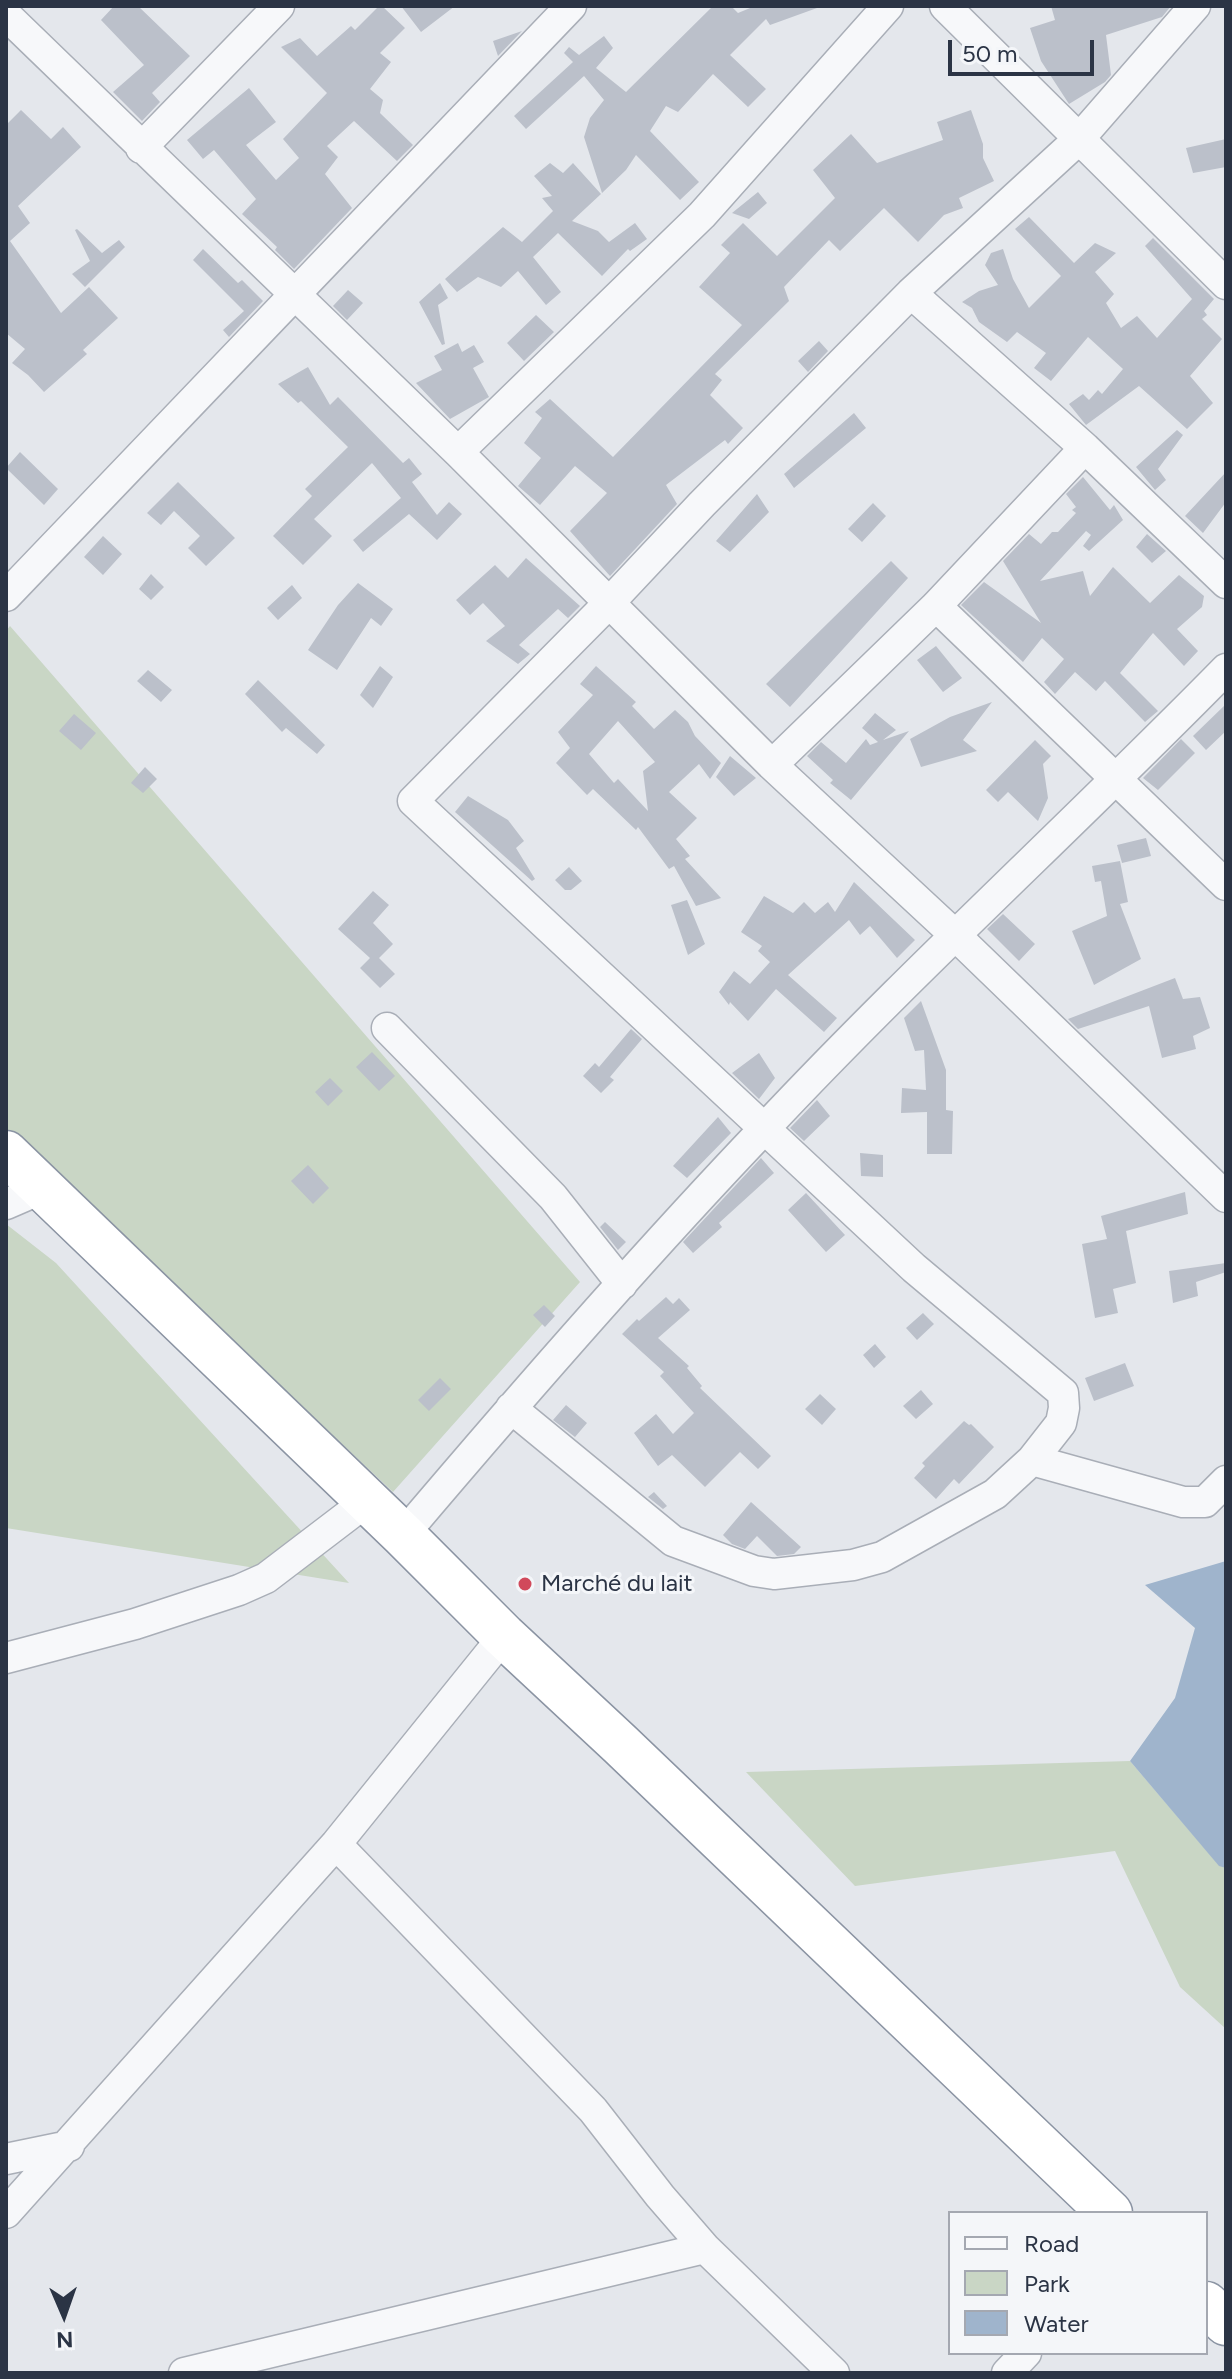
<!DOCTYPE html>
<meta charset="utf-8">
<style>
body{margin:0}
#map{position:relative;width:1232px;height:2379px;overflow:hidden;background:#e4e7ec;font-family:Figtree,sans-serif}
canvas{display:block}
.frame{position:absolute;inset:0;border:8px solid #2b3445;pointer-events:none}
.legend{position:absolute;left:948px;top:2211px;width:260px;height:144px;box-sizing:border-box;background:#f4f6f9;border:2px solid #a4a8b1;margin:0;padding:10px 14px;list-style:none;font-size:24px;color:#2b3445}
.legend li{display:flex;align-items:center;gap:16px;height:40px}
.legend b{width:40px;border:2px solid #a4a8b1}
.north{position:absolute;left:24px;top:2275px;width:80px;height:80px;-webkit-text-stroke:6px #f4f6f9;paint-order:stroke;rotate:178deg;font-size:22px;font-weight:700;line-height:32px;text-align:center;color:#2b3445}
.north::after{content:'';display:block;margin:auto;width:28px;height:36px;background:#2b3445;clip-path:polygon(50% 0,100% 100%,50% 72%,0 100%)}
.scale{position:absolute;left:948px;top:40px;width:146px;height:36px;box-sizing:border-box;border:4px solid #2b3445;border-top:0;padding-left:10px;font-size:24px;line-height:28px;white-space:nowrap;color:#2b3445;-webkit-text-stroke:6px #f4f6f9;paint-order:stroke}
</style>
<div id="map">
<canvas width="1232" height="2379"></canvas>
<div class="frame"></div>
<ul class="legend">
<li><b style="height:10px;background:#f7f8fa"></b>Road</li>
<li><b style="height:22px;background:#c9d6c5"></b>Park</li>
<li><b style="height:22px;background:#9fb4cc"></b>Water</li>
</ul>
<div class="north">N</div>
<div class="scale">50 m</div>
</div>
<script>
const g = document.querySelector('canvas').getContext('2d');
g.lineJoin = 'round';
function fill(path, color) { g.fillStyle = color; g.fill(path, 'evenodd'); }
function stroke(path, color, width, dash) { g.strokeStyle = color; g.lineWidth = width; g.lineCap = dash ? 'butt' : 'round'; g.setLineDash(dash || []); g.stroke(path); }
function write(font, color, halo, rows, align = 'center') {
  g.font = font + ' Figtree,sans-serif'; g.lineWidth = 6; g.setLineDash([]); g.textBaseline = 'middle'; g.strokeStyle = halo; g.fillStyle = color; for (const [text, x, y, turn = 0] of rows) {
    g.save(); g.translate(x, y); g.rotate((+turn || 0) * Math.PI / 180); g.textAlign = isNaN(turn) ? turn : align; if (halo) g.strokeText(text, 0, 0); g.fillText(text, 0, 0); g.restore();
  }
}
fill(new Path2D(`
 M10,626L580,1282L393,1492L6,1128V631Z
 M6,1224L56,1263L349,1583L6,1528Z
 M1130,1761L1219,1865L1226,1868V2029L1180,1987L1115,1851L855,1886L746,1772Z`), '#c9d6c5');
fill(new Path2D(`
 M1226,1561V1868L1219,1866L1130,1761L1175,1698L1195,1628L1145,1585Z`), '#9fb4cc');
fill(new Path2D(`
 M114,6H138L190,56L152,93L160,102L142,121L113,92L144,65L101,20Z
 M379,6H382L405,28L380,53L391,62L370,89L383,100L380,113L413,145L397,161L354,121L327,146L338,157L325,174L352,208L294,269L275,250L277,247L242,214L256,199L214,150L203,159L187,140L249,88L276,122L246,145L276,180L299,158L283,139L327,93L281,47L300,38L317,56L351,26L355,30Z
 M401,6H455L421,32Z
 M713,6H731L738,13L755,6L817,8L770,25L766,19L730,55L766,89L748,107L713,74L678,112L666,106L650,131L699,182L680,200L636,155L626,170L602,193L584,137L590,118L604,100L584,76L526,129L514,116L573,62L564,53L569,47L579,55L604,36L613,48L596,68L626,92Z
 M1051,6H1171L1162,17L1106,35L1111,75L1105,82L1069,104L1041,61L1030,28L1055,20Z
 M522,31L498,56L493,41Z
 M21,110L51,139L63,127L81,147L18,206L30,223L10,241L61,313L89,287L118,318L83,350L87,354L44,392L28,375L12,363L25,349L6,333V125Z
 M971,110L983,144V158L994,181L959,198L963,208L944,215L918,242L884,208L840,251L829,240L784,287L789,301L715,374L722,380L710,395L743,428L728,444L725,440L666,485L677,504L610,576L570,531L607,493L575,466L540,505L518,486L541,458L524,443L542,418L535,412L550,399L613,457L742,325L699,287L730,253L721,245L743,223L777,256L835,198L813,170L851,134L877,163L943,140L937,122Z
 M1226,139V167L1193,173L1186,148Z
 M550,163L563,173L573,163L601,194L572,221L598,231L609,242L635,223L647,239L630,251L628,249L602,276L558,233L533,257L561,292L546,305L518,271L501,287L478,277L457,292L445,279L503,227L522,242L553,211L542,198L552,196L534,176Z
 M758,192L767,203L749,219L732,213Z
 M1029,217L1074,263L1095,243L1116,253L1095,272L1114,294L1106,303L1121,328L1137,316L1157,338L1192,299L1145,246L1153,238L1214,299L1204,311L1207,315L1202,319L1222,339L1190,376L1213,403L1187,429L1139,386L1086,425L1069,404L1083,394L1089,400L1098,390L1102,394L1123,369L1088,337L1051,381L1034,368L1046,353L1017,332L1007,342L979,322L972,308L962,302L979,291L998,285L985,265L991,253L1003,249L1013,279L1029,308L1061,276L1015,229Z
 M77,229L102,253L119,240L125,247L85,287L72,274L90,261L75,230Z
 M203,249L238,283L242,280L263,301L229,337L223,330L244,311L193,260Z
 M440,283L448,298L438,305L445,344L442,345L419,302Z
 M348,290L363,303L347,320L333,306Z
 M536,315L554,332L524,361L507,343Z
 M819,341L828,351L808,372L798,361Z
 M458,343L462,352L474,345L484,362L473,368L489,397L450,419L416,383L442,370L434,356Z
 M308,367L330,405L338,397L403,463L409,458L422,474L412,482L437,515L449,502L462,514L437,540L409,514L363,552L353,540L401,498L372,463L314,519L332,536L303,565L273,536L312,496L305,489L348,447L301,401L298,403L278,384Z
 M854,413L866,428L794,488L784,474Z
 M1177,430L1183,435L1158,469L1166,480L1155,490L1136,467Z
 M20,452L58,489L44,505L6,468Z
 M1226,472V502L1203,533L1185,516Z
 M1083,477L1110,510L1114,505L1123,520L1089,551L1083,546L1091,535L1086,531L1040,581L1083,571L1090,596L1113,567L1150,603L1179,575L1204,596L1202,607L1177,629L1198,651L1184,666L1153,633L1120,673L1158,711L1145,722L1105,681L1096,691L1075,672L1055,694L1044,682L1064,659L1042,638L1023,662L961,605L984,582L1041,623L1003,561L1029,534L1041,544L1052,532H1058L1076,513L1072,510L1076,507L1066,494Z
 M178,482L235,538L206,566L188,548L200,536L174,511L161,525L147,513Z
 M757,494L769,512L730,552L716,541Z
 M873,503L886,516L862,542L848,529Z
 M1147,534L1166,551L1152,563L1136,547Z
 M103,536L122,554L103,575L84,557Z
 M526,558L580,606L568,618L558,609L519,645L530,654L518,664L486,641L505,626L483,603L470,615L456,600L495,565L508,578Z
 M891,561L908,578L790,707L766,684Z
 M151,574L164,587L151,600L139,589Z
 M358,583L393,609L381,626L371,618L337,670L308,650L338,605Z
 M292,585L302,598L278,620L267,608Z
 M936,646L962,678L943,692L917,660Z
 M380,666L393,677L373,708L360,695Z
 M596,666L636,702L632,706L654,729L675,710L688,722L695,736L721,763L710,779L699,764L669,792L697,818L676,839L690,856L685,859L721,898L696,906L674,866L669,869L638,827L636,830L593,789L587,795L556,763L570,748L558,732L593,695L580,684ZM618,721L655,762L643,771L648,811L618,779L614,783L589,754Z
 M148,670L172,690L161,702L137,681Z
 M258,680L325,745L317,754L286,728L282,732L245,694Z
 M992,702L963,740L977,751L921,767L910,739L950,717Z
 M1226,704V731L1206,750L1193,736Z
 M875,713L896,730L883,740L909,731L851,800L830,783L833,780L807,756L821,742L846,763L866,739L870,745L878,742L862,728Z
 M74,714L96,733L81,750L59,731Z
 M1181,739L1195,753L1158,790L1143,778Z
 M1035,740L1051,756L1043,764L1048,798L1038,821L1008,792L998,802L986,790Z
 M730,756L756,778L734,796L716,777Z
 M145,767L157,779L143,793L131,783Z
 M468,796L508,820L524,841L516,848L535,879L532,881L455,812Z
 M1146,838L1151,856L1122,863L1117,845Z
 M1120,861L1128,902L1120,904L1141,959L1094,985L1072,931L1107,916L1101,881L1095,882L1092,866Z
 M569,867L582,881L571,890H565L555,880Z
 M854,882L915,940L897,958L870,926L860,935L849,920L788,975L837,1018L824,1032L776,989L748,1021L730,1002L729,1005L719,992L734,971L750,984L770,962L758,951L762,946L741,932L764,896L793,913L804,902L815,913L828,902L835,912Z
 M373,891L389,905L373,923L393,944L379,958L395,974L380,988L360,968L370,958L338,929Z
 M687,900L705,944L688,955L671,905Z
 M1003,914L1035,944L1019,961L987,929Z
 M1175,978L1183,999L1200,997L1210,1028L1193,1036L1196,1049L1162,1058L1149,1006L1078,1029L1068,1019Z
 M921,1001L946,1070V1110L953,1111L952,1154H927V1112L901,1113L902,1088L926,1090L924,1050L915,1051L904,1018Z
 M631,1029L642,1039L610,1077L614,1080L601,1093L583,1076L595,1063L599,1067Z
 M372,1052L395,1076L379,1091L356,1067Z
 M759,1053L775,1078L759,1099L732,1073Z
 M330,1078L343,1091L328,1106L315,1092Z
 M817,1100L830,1116L804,1141L790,1128Z
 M718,1117L731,1133L687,1178L673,1166Z
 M860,1153L883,1155V1177L861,1176Z
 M761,1158L774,1173L719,1223L722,1227L693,1253L683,1242Z
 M308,1165L329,1188L313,1204L291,1181Z
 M1185,1192L1188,1214L1126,1231L1136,1283L1113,1289L1118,1313L1095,1318L1082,1244L1107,1239L1101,1216Z
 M806,1193L845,1235L826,1252L788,1210Z
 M605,1222L626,1242L618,1250L600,1227Z
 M1226,1263V1272L1196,1282L1198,1296L1173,1303L1169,1271Z
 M666,1297L673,1304L679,1298L690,1310L658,1338L689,1366L687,1368L702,1386L700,1388L771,1456L758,1469L740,1452L705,1487L672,1455L658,1466L634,1433L656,1414L673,1434L694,1413L660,1376L664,1372L622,1334L637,1319L639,1321Z
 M544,1305L555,1316L545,1327L533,1315Z
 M923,1313L934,1324L917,1340L906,1328Z
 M875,1344L886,1357L874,1368L863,1355Z
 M1125,1363L1134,1386L1094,1401L1085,1378Z
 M440,1378L451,1389L429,1411L418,1400Z
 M921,1390L933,1404L916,1419L903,1406Z
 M820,1394L836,1409L822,1425L805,1409Z
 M566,1405L587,1423L575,1437L553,1420Z
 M964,1421L969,1425L971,1424L994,1447L959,1484L954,1479L936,1499L914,1478L925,1466L922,1463Z
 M654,1492L667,1506L663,1509L648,1497Z
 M751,1502L801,1547L794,1554L777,1556L757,1536L745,1549L732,1544L723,1535Z`), '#bbc0ca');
const minor = new Path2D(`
 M945,6L1226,284
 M6,15L458,452L772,765L955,935L1226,1197
 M141,148L279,6
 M911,293L1085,448L1226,583
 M458,452L702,215L888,6
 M6,596L571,6
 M936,606L1226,885
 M772,765L936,606L1085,448
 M387,1028L553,1197L622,1284
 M6,1204L43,1188
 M511,1408L673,1541L754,1571L774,1574L853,1565L882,1557L995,1494L1032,1460L1061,1423L1064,1408L1063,1393L914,1268L413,801L608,604L702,504L911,293L1079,139L1195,6
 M1032,1460L1183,1502H1205L1226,1481
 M403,1535C520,1397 639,1260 764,1129C913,970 1074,824 1226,669
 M6,1658L135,1624L239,1590L266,1578L367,1501
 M336,1844L593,2110L660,2196L705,2248L834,2373
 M6,2159L69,2146
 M6,2213L336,1844L504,1636
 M184,2373L705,2248
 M1007,2373L1026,2353`);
const highway = new Path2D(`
 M6,1153L403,1535L504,1636L620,1744L1110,2213
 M1206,2304L1226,2323`);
stroke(minor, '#a9aeb7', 33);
stroke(highway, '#8b94a3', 47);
stroke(minor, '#f7f8fa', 30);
stroke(highway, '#fff', 44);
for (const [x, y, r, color] of [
 [525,1584,8,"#d1495b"]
]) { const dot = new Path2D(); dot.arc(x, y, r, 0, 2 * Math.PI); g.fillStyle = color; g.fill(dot); stroke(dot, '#f4f6f9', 3); }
write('24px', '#2b3445', '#f4f6f9', [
 ["Marché du lait",541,1584]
], 'left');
</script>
